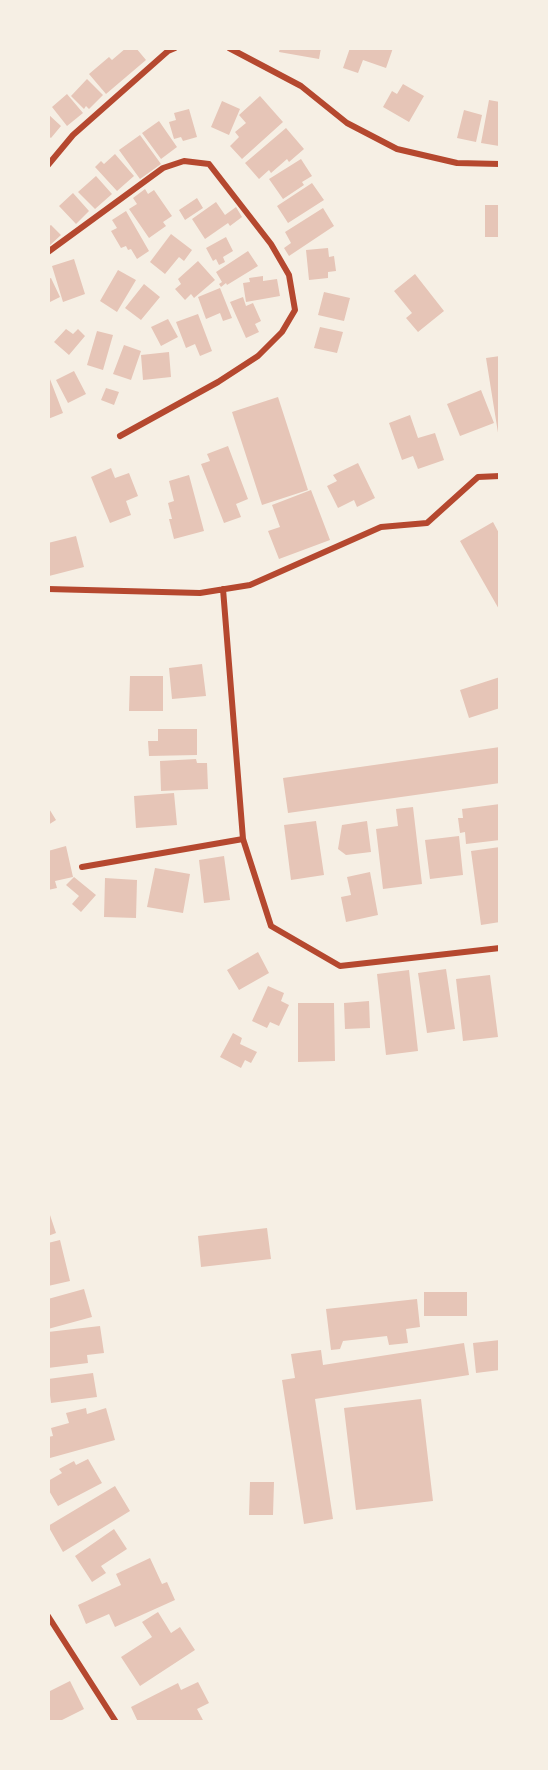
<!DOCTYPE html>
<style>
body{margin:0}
#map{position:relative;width:548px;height:1770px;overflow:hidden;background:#f6efe4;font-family:"Alegreya Sans",sans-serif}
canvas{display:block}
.frame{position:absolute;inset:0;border:50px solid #f6efe4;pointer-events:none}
</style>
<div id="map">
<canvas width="548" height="1770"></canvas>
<div class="frame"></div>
</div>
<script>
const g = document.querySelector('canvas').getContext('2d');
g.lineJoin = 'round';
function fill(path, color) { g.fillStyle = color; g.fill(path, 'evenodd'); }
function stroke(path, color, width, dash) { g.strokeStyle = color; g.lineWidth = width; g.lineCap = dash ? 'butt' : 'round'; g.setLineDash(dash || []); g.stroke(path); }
fill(new Path2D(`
 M126,48H136L146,60L106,94L89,74L109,57L112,60Z
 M280,48H321L319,59L279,52Z
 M350,48H393L386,68L363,60L358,73L343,68Z
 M87,79L103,95L89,109L86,106L84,109L71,96Z
 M403,84L424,96L409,122L383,107L392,91L397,94Z
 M67,94L83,113L67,126L52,107Z
 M260,96L283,122L242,159L230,146L239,137L235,132L246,123L239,115Z
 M489,100L500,102L499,146L481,143Z
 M222,101L240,109L229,135L211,127Z
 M189,109L197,137L183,141L181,137L174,139L169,122L176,120L174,113Z
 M464,110L482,115L476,142L457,138Z
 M48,114L61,126L51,138L48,136Z
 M159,121L177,147L161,159L142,133Z
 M286,128L304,149L289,162L287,159L271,173L269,170L259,179L245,163Z
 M140,135L161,164L140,179L119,150Z
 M115,154L134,176L117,191L95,167L101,161L104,164Z
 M301,159L312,176L302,182L304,185L283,199L269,179Z
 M96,176L112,194L95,209L78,192Z
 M312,183L324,200L288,223L277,206Z
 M145,189L148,194L154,190L172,216L163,222L166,226L149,238L129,209L137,204L133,198Z
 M73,193L89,211L76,224L59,206Z
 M197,198L203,208L185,220L179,210Z
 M216,202L225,215L236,207L242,217L230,226L228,223L205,239L192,219Z
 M485,205H500V237H485Z
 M323,208L334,226L289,256L284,248L291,243L285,232Z
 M126,211L149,251L137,259L131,249L128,250L126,246L121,248L111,231L117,228L112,220Z
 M51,225L61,235L48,247V227Z
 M171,234L192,250L184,261L179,257L165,274L150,262Z
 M226,237L233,251L223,257L225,262L219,265L216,259L213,261L206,248Z
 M328,248L329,257L334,256L336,271L328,272V278L309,280L306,250Z
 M248,251L258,266L227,285L226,283L221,287L219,284L222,282L216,272Z
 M74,259L85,294L63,302L52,266Z
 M198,261L215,280L194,298L191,294L185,300L175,289L181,284L178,279Z
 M118,270L136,280L117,312L100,301Z
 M415,274L444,311L418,332L406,318L412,313L394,291Z
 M263,276V281L277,279L280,296L246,302L243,283L250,282L249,278Z
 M51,278L60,297L48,303V279Z
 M144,284L160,297L141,320L125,308Z
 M220,288L232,318L223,321L220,313L206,319L198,297Z
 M324,292L350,298L344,321L318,315Z
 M243,297L246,306L253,303L261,321L255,324L259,332L246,338L230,302Z
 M198,314L212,351L200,356L195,344L186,348L176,322Z
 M168,319L178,337L161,346L151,327Z
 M320,327L343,332L337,353L314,348Z
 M66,329L73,334L78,329L85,336L69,355L54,342Z
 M97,331L113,335L103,370L87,365Z
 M124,345L141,351L131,380L113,374Z
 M169,352L171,377L143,380L141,355Z
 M500,356V439H499L486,358Z
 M74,371L86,394L68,403L56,380Z
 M48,374L63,413L48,419Z
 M106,388L119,392L114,405L101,400Z
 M481,390L494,423L460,436L447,404Z
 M278,397L308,490L262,505L232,412Z
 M410,415L418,438L435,433L444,460L418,469L413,456L402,460L389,423Z
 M228,446L248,499L236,504L241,517L224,523L201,464L210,461L207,454Z
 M358,463L375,498L357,507L354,500L338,508L327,486L337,481L333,475Z
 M111,468L115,478L129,473L138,496L126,501L131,515L110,523L91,477Z
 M189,475L204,531L174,539L169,519H172L168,503L174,501L169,481Z
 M311,490L330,540L279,559L268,531L280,527L272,505Z
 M493,522L500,535V611L460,541Z
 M76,536L84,567L49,576L48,543Z
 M202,664L206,696L172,699L169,668Z
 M130,676H163V711H129Z
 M500,677V708L469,718L460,690Z
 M158,729H197V755L149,756L148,741H158Z
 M500,747V783L288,813L283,778Z
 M196,759L197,763H207L208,789L161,791L160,761Z
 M174,793L177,825L136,828L134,796Z
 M500,804V840L466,844L465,832L460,833L458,818H463L462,809Z
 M48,807L56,820L48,825Z
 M413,807L422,884L383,889L376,829L398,826L396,809Z
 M316,821L324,875L291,880L284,825Z
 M367,821L371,852L346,855L338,849L342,825Z
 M459,836L463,875L430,879L425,840Z
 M66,846L73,877L55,881L57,888L48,890V851Z
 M500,847V922L481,925L471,851Z
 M224,856L230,900L204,903L199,860Z
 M155,868L190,874L183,913L147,907Z
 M370,872L378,915L346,922L341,897L351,895L347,877Z
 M74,877L96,895L81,912L72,904L79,896L66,885Z
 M105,878L137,880L136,918L104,917Z
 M258,952L269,973L239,990L227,970Z
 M446,969L455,1029L427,1033L418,973Z
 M409,970L418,1051L386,1055L377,974Z
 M490,975L498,1037L463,1041L456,979Z
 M268,986L284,993L281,1001L289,1005L279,1026L270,1022L267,1028L252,1021Z
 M369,1001L370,1028L345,1029L344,1003Z
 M298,1003H334L335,1061L298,1062Z
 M233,1033L242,1038L240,1044L257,1052L251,1063L245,1060L241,1068L220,1057Z
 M48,1209L56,1233L48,1236Z
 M267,1228L271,1259L201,1267L198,1236Z
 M60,1240L70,1281L48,1286V1243Z
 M84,1289L92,1317L48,1329V1299Z
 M424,1292H467V1316H424Z
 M417,1299L420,1327L406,1329L408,1343L389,1345L387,1336L343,1341L340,1349L331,1350L326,1309Z
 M100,1326L104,1353L87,1355L88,1363L48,1368V1332Z
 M500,1340V1370L476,1373L473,1343Z
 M464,1343L469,1375L315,1399L333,1519L304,1524L282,1380L295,1378L291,1354L321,1350L323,1365Z
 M93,1373L97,1397L51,1403L48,1379Z
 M421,1399L433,1501L356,1510L344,1408Z
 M86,1408L87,1414L106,1408L115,1440L50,1458L48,1437L53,1436L51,1428L69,1423L66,1413Z
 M88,1459L102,1483L58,1506L48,1489V1481L62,1473L59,1469L74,1461L76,1465Z
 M250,1482H274L273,1515H249Z
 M115,1486L130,1511L63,1552L48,1526Z
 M114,1529L127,1549L101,1566L106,1573L92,1582L75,1556Z
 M150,1558L162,1584L167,1582L175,1600L115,1627L109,1614L86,1624L78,1605L121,1585L116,1574Z
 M158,1612L171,1633L180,1627L195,1650L140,1686L121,1657L152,1637L142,1622Z
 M70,1681L84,1709L58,1722H49L48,1692Z
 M198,1682L209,1703L197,1709L204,1722H138L131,1707L178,1683L181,1690Z`), '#e6c5b7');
stroke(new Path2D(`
 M229,48L301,86L347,123L397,149L457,163L500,164
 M48,165L73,135L168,51L175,48
 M48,252L163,168L184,161L209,164L271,244L289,275L295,310L282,332L258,356L218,382L120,436
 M48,589L200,593L250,585L381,527L427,523L478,477L500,476
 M223,589L243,839L271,926L340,966L500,948
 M82,867L243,839
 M48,1616L116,1722`), '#b5482f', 6);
</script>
